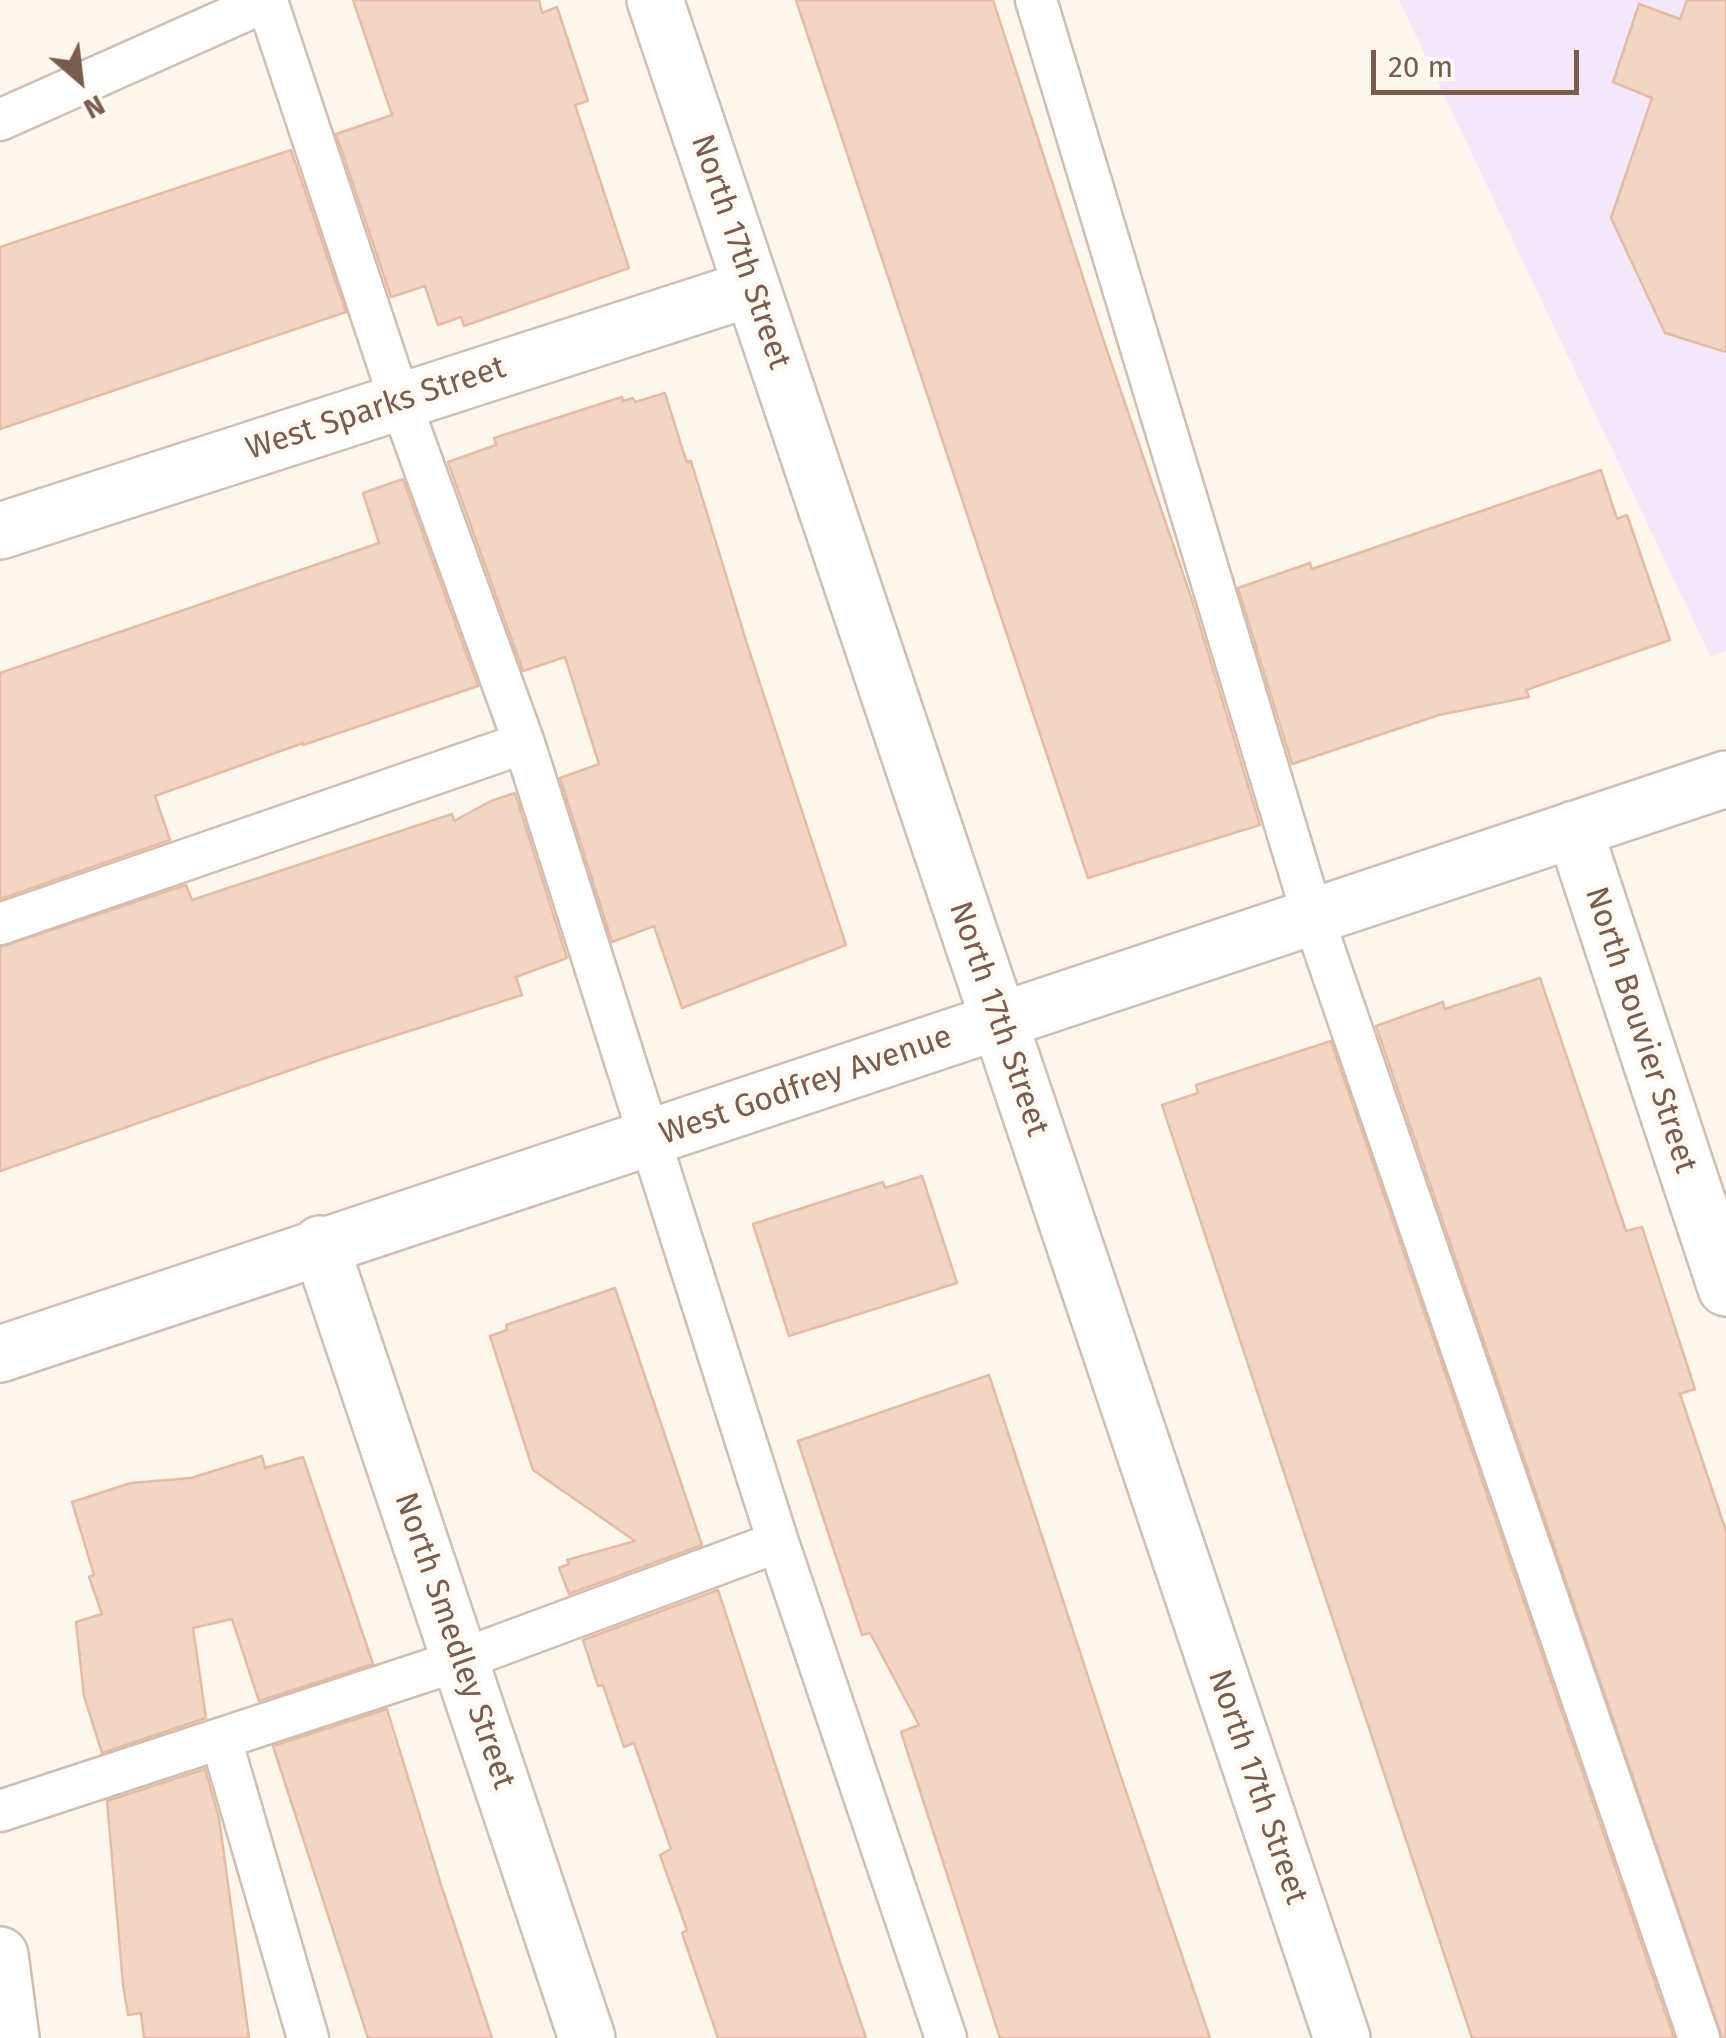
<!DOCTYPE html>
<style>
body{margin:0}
#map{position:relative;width:1726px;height:2038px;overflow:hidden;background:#fdf6ec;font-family:"Fira Sans",sans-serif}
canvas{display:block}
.north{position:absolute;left:30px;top:30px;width:100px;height:100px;-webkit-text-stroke:8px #fffaf3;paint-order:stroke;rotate:152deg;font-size:28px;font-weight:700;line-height:40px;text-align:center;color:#7a5c4d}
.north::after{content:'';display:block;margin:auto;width:35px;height:45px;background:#7a5c4d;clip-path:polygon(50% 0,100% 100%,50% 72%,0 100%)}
.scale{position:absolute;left:1371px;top:50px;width:208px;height:45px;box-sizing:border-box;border:5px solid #7a5c4d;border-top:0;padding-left:12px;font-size:30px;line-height:35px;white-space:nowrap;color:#7a5c4d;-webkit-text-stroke:8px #fffaf3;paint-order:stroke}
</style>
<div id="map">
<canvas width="1726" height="2038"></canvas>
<div class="north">N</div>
<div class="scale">20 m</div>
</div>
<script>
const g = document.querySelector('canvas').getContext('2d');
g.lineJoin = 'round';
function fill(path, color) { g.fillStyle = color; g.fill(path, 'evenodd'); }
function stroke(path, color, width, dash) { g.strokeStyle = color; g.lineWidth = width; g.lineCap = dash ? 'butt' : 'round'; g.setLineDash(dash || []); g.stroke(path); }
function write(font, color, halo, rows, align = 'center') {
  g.font = font + ' "Fira Sans",sans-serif'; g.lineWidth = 10; g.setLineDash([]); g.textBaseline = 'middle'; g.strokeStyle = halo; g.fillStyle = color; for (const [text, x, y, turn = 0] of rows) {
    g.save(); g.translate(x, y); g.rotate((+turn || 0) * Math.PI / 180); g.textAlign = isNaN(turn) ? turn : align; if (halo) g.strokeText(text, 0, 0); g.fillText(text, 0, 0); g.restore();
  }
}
fill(new Path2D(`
 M1399,0H1726V651L1710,656Z`), '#f3e8fa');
const building = new Path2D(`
 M353,0H539L542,13L557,7L588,101L575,105L629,268L464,326L461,317L438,325L425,286L391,297L336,134L392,115Z
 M796,0H993L1100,330L1193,603L1260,825L1088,878Z
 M1687,0H1726V352L1665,333L1611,218L1652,98L1613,82L1639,4L1680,19Z
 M291,150L346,312L0,429V247Z
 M665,393L684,454L687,462L691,461L748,647L846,945L682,1008L654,926L612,942L560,778L599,764L565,657L523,671L448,462L496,445L494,438L622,397L623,401L633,398L635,402Z
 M1601,470L1617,519L1627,515L1670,640L1526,690L1529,697L1439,715L1292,764L1238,588L1310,563L1312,569Z
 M403,479L478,686L303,745V743L155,796L170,840L0,899V673L379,543L363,493Z
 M515,793L567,958L516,977L522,995L328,1057L0,1171V947L186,885L192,900L452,814L454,821L491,801Z
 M1540,978L1626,1231L1642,1227L1695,1389L1680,1394L1726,1531V2038H1722L1376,1026L1443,1002L1445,1009Z
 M1331,1041L1674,2038H1472L1162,1105L1198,1093L1196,1085Z
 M922,1176L957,1283L789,1336L753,1224L883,1182L885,1188Z
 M615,1288L702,1545L569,1594L559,1568L569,1564L567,1560L635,1541L533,1470L490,1336L507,1330L506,1325Z
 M989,1375L1117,1765L1210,2038H1000L901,1732L919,1725L870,1633L862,1635L845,1584L798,1441Z
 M262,1456L265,1468L303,1457L373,1664L259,1701L232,1619L193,1628L206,1718L102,1753L84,1696L76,1622L102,1614L89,1577L94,1575L72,1502L131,1483L191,1478Z
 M718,1590L834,1944L866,2038H718L682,1933L687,1930L660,1855L671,1849L634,1743L624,1747L603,1685L598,1686L583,1640Z
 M387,1709L442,1888L492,2038H368L273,1746Z
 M205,1769L219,1818L249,2038H144L141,2013L128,2015L123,1984L107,1801Z`);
fill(building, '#f3d5c3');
stroke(building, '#e6bba3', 2.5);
const lane = new Path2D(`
 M1036,0L1313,917L1699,2038
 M0,120L267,1L400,401L524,743L778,1542L946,2038
 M0,924L524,743
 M221,1739L308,2038
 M0,1811L460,1660L778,1542`);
const street = new Path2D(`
 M655,0L1342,2038
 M0,531L752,288
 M1574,829L1726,1288
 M320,1244L587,2038
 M0,1354L1726,779
 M0,1955L11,2038`);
stroke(lane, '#d1beb0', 45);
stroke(street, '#d1beb0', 60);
stroke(lane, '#fff', 40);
stroke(street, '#fff', 55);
write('32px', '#7a5c4d', '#fffaf3', [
 ["North 17th Street",740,252,71],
 ["West Sparks Street",376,409,-18],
 ["North 17th Street",998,1019,71],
 ["North Bouvier Street",1640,1030,72],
 ["West Godfrey Avenue",806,1086,-19],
 ["North Smedley Street",454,1641,71],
 ["North 17th Street",1257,1787,71]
]);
</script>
